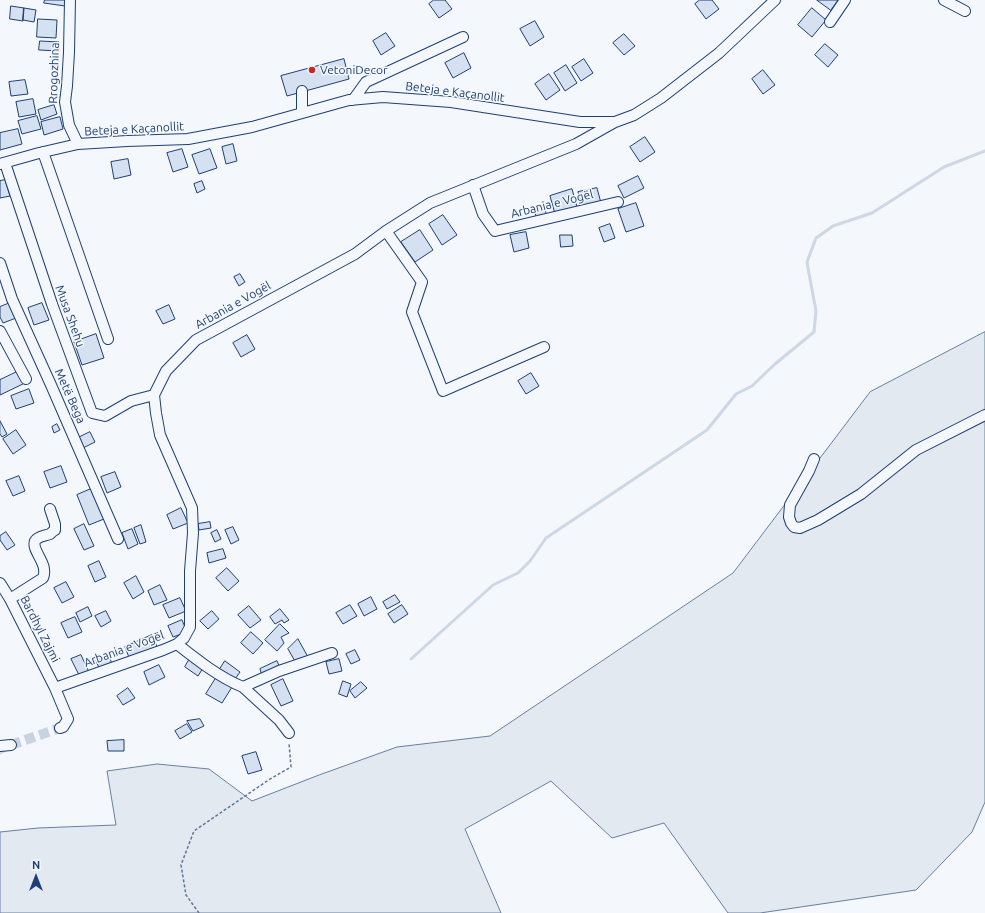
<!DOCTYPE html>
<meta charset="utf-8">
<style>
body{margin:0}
#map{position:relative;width:985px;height:913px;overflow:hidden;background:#f4f7fb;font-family:Ubuntu,sans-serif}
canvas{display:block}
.north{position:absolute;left:16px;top:857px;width:40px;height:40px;-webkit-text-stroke:3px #f4f7fb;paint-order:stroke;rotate:0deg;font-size:11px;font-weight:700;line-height:16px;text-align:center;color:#1d3f73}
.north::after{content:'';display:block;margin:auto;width:14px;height:18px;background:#1d3f73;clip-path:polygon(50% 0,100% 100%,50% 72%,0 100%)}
</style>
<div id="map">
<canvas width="985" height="913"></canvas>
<div class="north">N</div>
</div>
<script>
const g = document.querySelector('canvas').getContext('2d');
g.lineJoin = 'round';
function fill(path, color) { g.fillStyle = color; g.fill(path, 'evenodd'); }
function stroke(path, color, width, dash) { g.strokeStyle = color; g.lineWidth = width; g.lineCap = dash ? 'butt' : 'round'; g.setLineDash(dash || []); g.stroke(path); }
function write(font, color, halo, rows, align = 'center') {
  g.font = font + ' Ubuntu,sans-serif'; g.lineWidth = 3; g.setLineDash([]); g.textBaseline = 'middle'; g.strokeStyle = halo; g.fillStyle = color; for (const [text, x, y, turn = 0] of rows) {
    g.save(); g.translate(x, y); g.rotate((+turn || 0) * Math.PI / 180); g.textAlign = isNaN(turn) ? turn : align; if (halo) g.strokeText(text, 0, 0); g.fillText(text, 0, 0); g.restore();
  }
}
const green = new Path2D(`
 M985,332V802L972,832L916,890L760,913H728L664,823L612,838L551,781L465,829L501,913H0V832L38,828L116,825L107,771L157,764L209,769L252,801L319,775L397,747L490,736L733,573L870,392Z`);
fill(green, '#e3e9f0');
stroke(green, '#687fa3', 1);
stroke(new Path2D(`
 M411,659L493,585L518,573L530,561L546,538L707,430L736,394L752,386L775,364L814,332L816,311L808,268L807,262L816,238L833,226L872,213L944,167L985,151
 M0,753L8,749`), '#cfd7e4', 3);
const building = new Path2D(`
 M45,0H66L65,6L44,3Z
 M434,0H445L452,9L439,18L429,4Z
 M700,0H712L719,9L706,19L695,4Z
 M817,0H838L831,10Z
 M11,6L24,8L23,21L10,19Z
 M24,8L36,10L34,22L23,20Z
 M812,8L826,20L812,37L798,25Z
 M38,19L57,20L56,38L37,37Z
 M535,21L544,37L530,46L520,29Z
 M386,33L395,46L381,55L373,41Z
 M624,34L635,46L624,55L613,43Z
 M40,41L59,42V51L39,50Z
 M825,44L838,55L828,67L815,55Z
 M464,53L471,68L453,78L445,63Z
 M344,59L349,79L287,96L281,76Z
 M584,59L593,73L581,81L572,67Z
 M566,65L577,83L565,91L554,73Z
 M763,70L775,85L763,94L752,79Z
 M549,74L560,90L546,100L535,84Z
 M25,80L28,94L11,96L9,82Z
 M33,99L36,114L19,117L16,102Z
 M54,105L57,114L41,120L38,110Z
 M37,116L41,129L22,134L18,121Z
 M60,117L63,129L44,135L41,122Z
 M18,129L22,144L0,150V133Z
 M645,137L655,152L640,162L630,147Z
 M233,144L237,161L226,164L222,147Z
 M182,149L188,167L173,172L167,153Z
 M210,149L217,168L199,174L192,155Z
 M128,159L131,175L114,179L111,162Z
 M638,176L644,188L624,198L618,186Z
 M5,180L10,196L0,198V181Z
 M202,181L205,189L197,193L194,184Z
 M597,188L601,203L582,207L578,192Z
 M572,189L577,207L555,214L550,196Z
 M636,203L644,226L626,232L618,209Z
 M544,207L547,216L537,219L534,210Z
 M443,215L457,235L442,245L429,224Z
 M610,224L615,238L604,242L599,228Z
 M420,230L433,250L415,262L401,242Z
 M526,232L529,248L514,252L510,235Z
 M560,235H572L573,246L561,247Z
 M240,274L245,282L239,286L234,277Z
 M10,303L16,318L3,323L0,317V307Z
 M42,303L49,320L34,325L28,308Z
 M169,305L175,319L163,324L156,311Z
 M96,334L104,358L82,365L74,342Z
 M247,335L255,349L241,357L233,343Z
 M19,371L25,383L0,395V380Z
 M531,373L539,386L526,394L518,381Z
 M29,389L34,403L16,409L11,396Z
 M0,421L7,434L2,437L0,434Z
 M57,424L60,430L54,433L52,427Z
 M16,430L26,445L13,454L3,439Z
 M90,432L95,442L83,448L78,438Z
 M61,466L67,482L50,488L44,472Z
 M115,472L121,487L107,493L101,477Z
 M19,476L25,491L13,496L6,481Z
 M91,489L104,519L89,525L77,495Z
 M181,508L188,523L173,529L167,515Z
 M210,522L211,528L199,530L198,524Z
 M84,524L94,546L84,550L74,529Z
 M141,525L146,542L140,544L134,528Z
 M233,527L239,540L231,544L225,530Z
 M132,529L138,544L128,549L122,533Z
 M217,530L221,539L215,542L211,533Z
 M6,532L15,545L7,550L0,540V536Z
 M223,549L226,558L209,563L207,553Z
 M99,561L106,577L95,582L88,566Z
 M227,568L239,581L228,591L216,578Z
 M136,576L144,592L133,599L124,583Z
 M66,582L74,597L62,603L54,588Z
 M160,585L167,600L154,605L148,591Z
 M395,595L400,602L387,609L383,602Z
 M371,597L377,609L364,616L358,604Z
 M180,598L186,611L169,618L163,605Z
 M350,605L357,616L343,624L336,613Z
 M402,605L408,614L394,623L388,614Z
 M249,606L261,620L250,628L238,615Z
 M88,607L92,616L80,622L76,613Z
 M280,609L289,620L284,623L282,620L275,624L270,617Z
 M106,611L111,621L101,627L95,616Z
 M212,611L219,619L208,629L200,621Z
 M75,617L82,632L68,638L61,623Z
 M182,620L187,632L173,637L168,626Z
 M280,624L289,633L281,637L284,643L277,651L265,640Z
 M251,632L263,643L253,654L241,643Z
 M152,635L158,649L130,660L125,647Z
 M298,639L308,657L296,663L288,649Z
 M355,650L360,660L351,664L346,654Z
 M81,655L89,672L80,677L71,659Z
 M109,656L112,664L100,670L96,661Z
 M339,659L342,671L329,674L326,662Z
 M189,660L203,668L198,676L185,667Z
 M225,661L240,672L235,679L220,669Z
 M277,661L280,668L262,676L260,669Z
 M159,665L165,677L149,685L144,672Z
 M216,678L232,687L222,703L206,694Z
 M283,679L293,701L281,706L271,685Z
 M343,681L351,684L347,697L339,694Z
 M361,682L367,688L355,698L350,691Z
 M128,688L135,698L123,705L117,696Z
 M200,719L204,726L193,731L187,721Z
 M187,724L192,732L180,739L175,731Z
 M124,740V751H108L107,741Z
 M256,752L262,770L248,774L242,756Z`);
fill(building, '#d5e0f0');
stroke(building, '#1d3f73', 1);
stroke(new Path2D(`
 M11,745L60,728`), '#c9d2e0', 10, [10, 5]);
const minor = new Path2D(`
 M70,0L69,52L67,86L65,102L69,125L78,144
 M944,0L965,11
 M830,22L845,0
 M302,91V113
 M353,100L366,82L463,37
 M43,152L108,339
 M5,163L52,304L92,413L105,416L131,401L154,395
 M0,164L39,153L78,144L127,141L188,139L252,127L349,100L383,97L451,102L580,122H615L634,115L661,98L719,53L775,0
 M473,185L483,214L495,231L618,202
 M386,231L422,282L412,312L443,391L544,347
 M0,263L12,299L51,385L118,539
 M0,331L26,379
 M814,459L809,471L790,505L789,517L791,523L794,527L800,528L818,520L861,494L916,450L985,415
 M0,583L10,599L55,688L68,719L63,727L60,728
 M10,599L43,578C49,563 31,551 35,541C38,536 45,536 50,534C51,533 53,531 55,530V524L50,509
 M177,644C196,659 220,678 243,687L279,671L332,653
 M243,687L279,720L289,733
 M55,688L163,650L177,644L184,638L190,627V571L193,533L192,508L160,435L156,413L154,395L166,371L196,340L355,254L386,231L430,203L576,144L615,122
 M0,746L11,745`);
stroke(minor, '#1d3f73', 12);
stroke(new Path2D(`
 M199,913L186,895L181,865L194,831L270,779L291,767L289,743`), '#5e769c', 1.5, [3, 2]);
stroke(minor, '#f4f7fb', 10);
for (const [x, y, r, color] of [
 [312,70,4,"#c62828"]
]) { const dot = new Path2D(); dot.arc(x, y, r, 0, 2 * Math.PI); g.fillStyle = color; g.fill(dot); stroke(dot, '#f4f7fb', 1.5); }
write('12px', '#1d3f73', '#f4f7fb', [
 ["VetoniDecor",320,70]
], 'left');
write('12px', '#1d3f73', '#f4f7fb', [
 ["Rrogozhina",54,73,-88],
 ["Beteja e Kaçanollit",455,92,7],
 ["Beteja e Kaçanollit",134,129,-3],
 ["Arbania e Vogël",552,204,-14],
 ["Arbania e Vogël",233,305,-29],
 ["Musa Shehu",70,316,70],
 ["Metë Bega",70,396,66],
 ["Bardhyl Zajmi",40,629,63],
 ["Arbania e Vogël",124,649,-20]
]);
</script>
